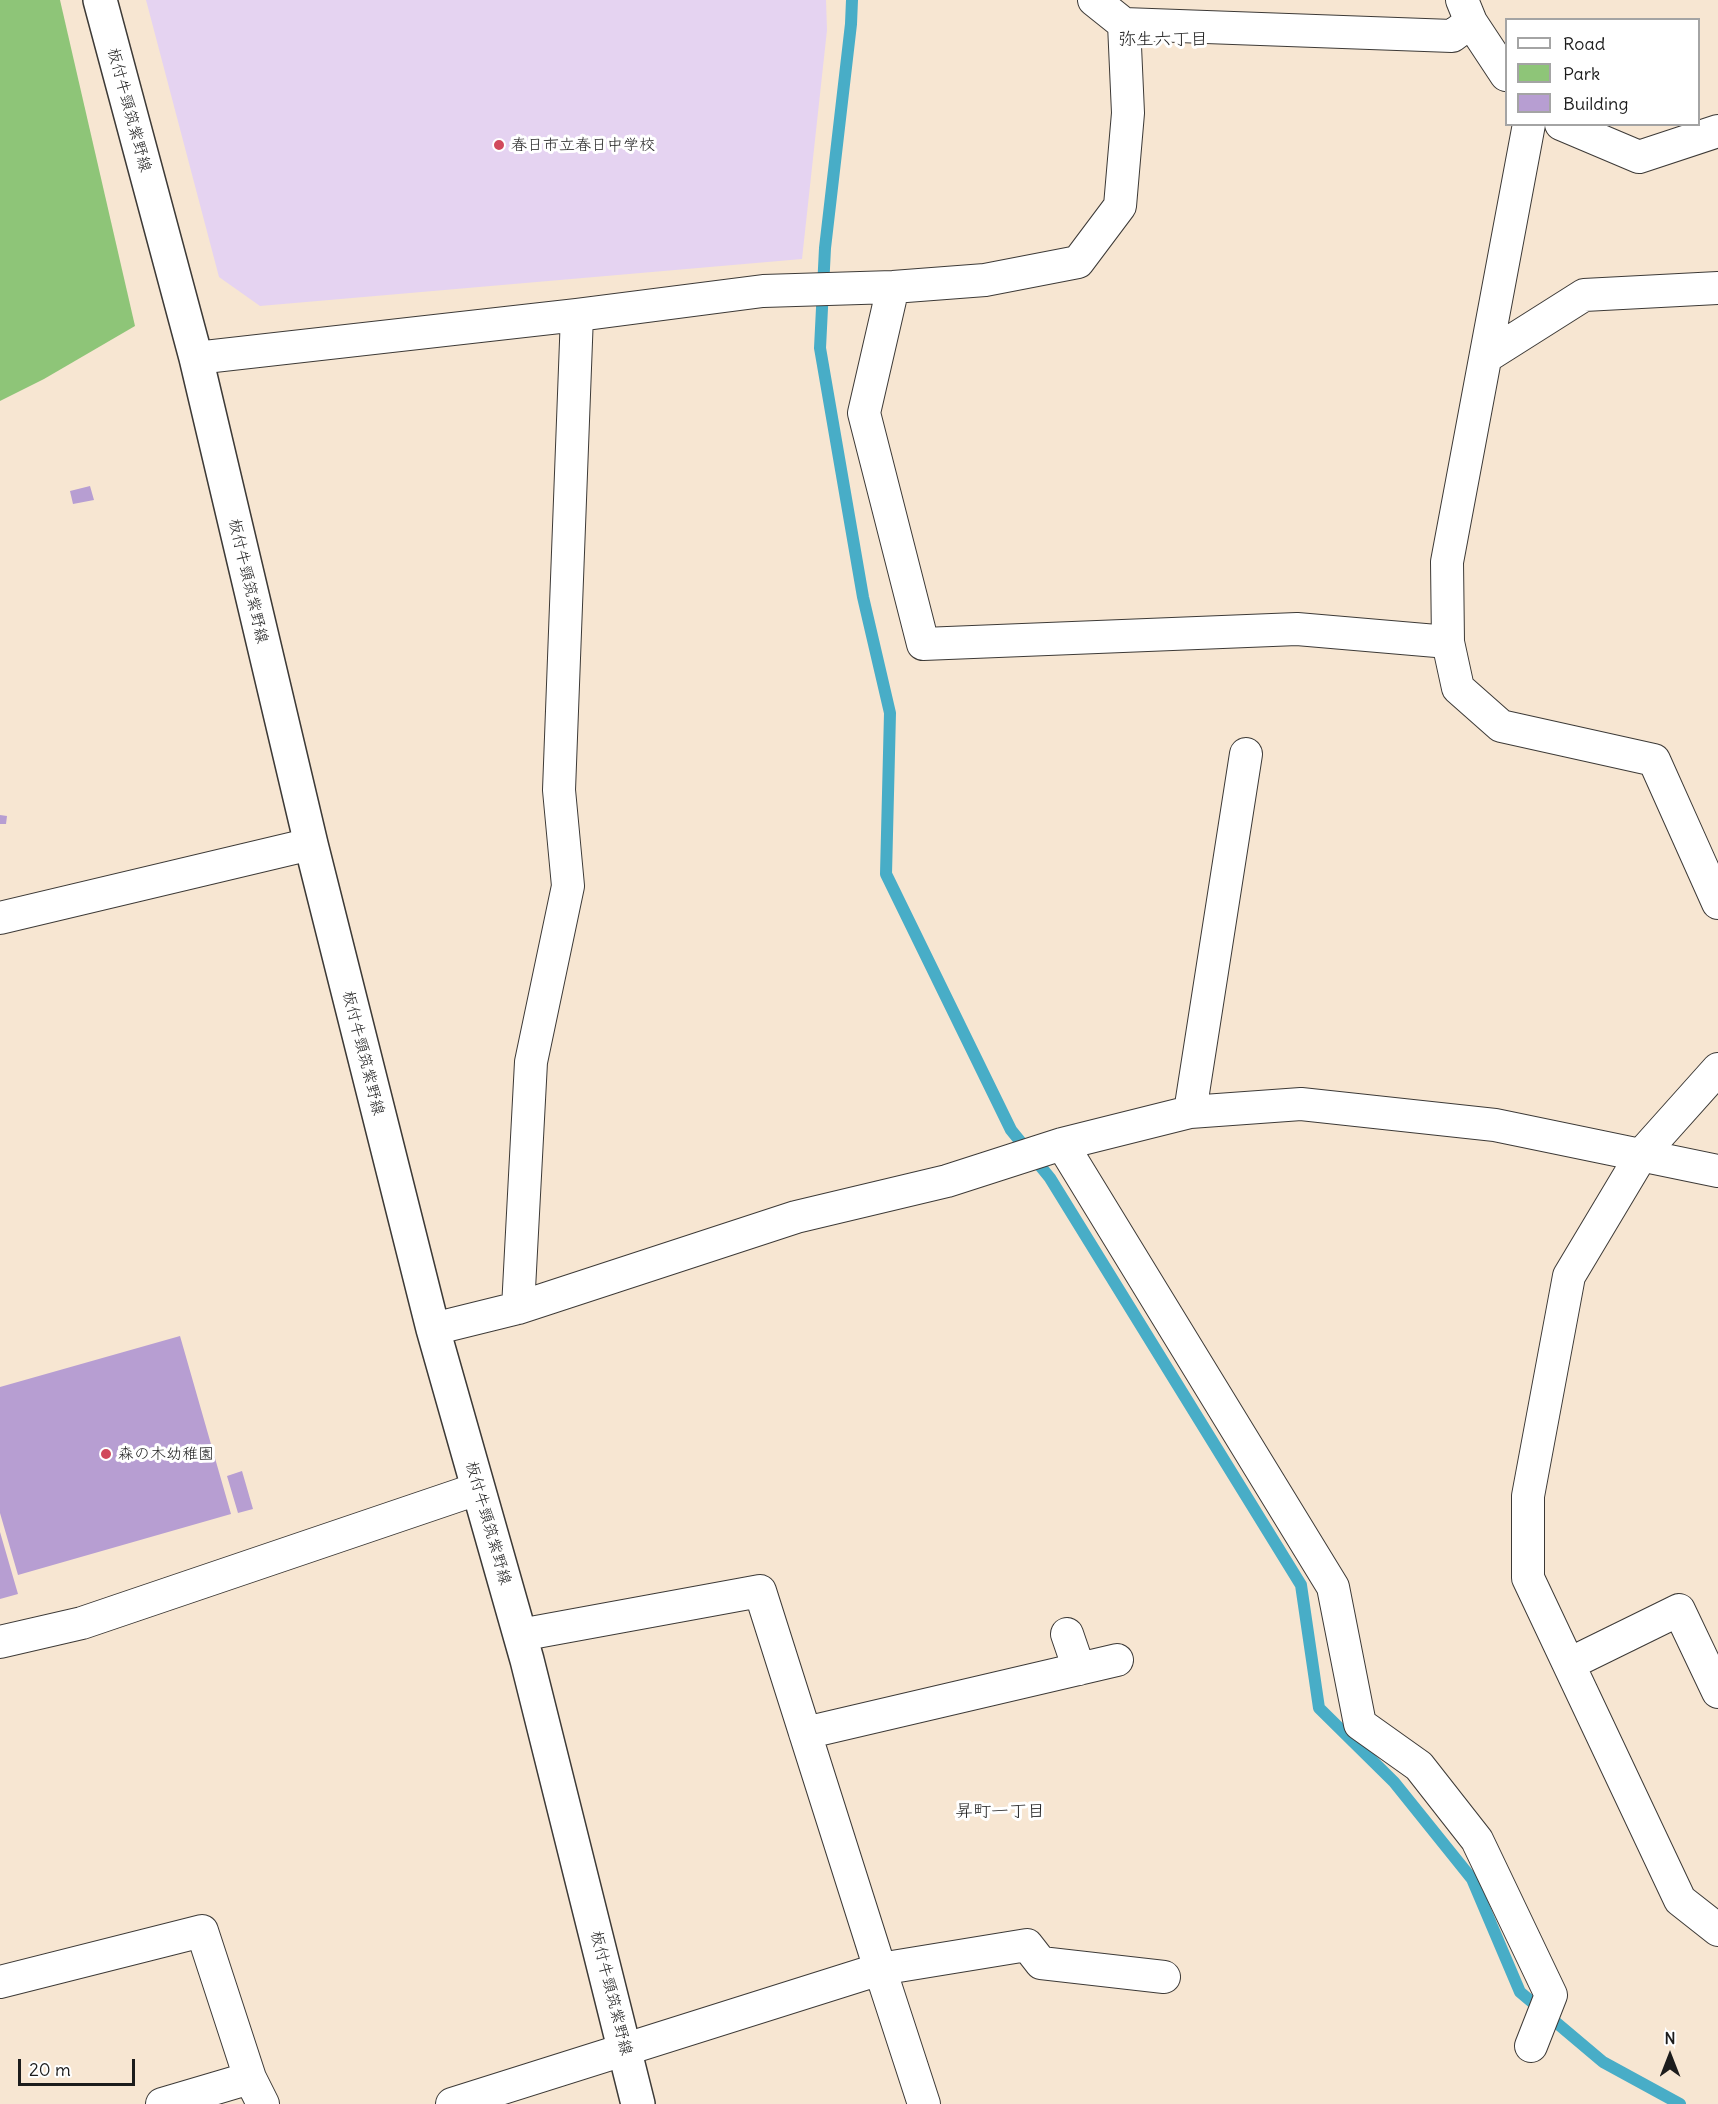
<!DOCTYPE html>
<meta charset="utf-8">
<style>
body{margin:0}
#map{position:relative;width:1718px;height:2104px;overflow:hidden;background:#f7e6d2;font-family:Delius,sans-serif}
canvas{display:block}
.legend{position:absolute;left:1505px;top:18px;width:195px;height:108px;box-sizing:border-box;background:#fff;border:2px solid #a4a4a4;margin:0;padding:8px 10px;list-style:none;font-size:18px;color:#1c1c1c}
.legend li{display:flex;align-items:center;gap:12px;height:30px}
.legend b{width:30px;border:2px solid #a4a4a4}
.north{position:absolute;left:1640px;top:2026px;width:60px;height:60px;-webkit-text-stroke:4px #fff;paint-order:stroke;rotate:0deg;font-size:16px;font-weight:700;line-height:24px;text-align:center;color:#1c1c1c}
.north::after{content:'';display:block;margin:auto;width:21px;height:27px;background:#1c1c1c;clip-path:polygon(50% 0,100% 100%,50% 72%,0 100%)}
.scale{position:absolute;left:18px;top:2059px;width:117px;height:27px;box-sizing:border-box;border:3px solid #1c1c1c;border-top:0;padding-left:8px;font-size:18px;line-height:21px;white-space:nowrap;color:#1c1c1c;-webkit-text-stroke:4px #fff;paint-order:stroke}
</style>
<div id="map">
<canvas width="1718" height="2104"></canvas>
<ul class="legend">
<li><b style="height:8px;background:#fff"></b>Road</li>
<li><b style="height:16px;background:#8ec578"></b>Park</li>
<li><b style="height:16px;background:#b79ed2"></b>Building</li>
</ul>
<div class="north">N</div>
<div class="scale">20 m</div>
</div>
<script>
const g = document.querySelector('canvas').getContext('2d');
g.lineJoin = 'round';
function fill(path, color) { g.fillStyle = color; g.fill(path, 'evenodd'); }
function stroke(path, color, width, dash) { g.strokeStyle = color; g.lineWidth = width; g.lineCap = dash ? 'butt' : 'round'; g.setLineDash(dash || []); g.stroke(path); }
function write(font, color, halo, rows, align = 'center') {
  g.font = font + ' Delius,"Klee One",sans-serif'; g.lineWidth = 6; g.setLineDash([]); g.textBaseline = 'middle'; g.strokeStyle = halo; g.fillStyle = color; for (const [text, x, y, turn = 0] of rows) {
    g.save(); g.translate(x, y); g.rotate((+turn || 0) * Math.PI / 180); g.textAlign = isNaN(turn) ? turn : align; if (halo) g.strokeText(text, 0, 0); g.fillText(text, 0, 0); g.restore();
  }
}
fill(new Path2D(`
 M146,0H826L827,30L802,259L260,306L219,277Z`), '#e5d3f1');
fill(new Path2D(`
 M0,0H60L135,326L44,379L0,401Z`), '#8ec578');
stroke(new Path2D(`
 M852,0L851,24L825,248L820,348L863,597L890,713L886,874L1011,1130L1050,1178L1301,1585L1319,1708L1394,1782L1472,1879L1520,1992L1603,2062L1680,2104`), '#48adc7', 12);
fill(new Path2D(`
 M90,486L94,500L73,504L70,491Z
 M0,815L7,816L6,824H0Z
 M180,1336L231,1514L18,1575L0,1513V1387Z
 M242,1471L253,1509L238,1513L227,1476Z
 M0,1532L18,1594L0,1599Z`), '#b79ed2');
const street = new Path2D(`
 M1462,0L1471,22L1506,75
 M1124,24L1452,36L1471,22
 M1561,124L1639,157L1718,131
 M893,287L864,413L923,644L1297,629L1448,642L1447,562L1529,124
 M1486,357L1584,295L1718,288
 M196,358L577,315L763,291L893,287L985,280L1078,262L1120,206L1128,113L1124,24L1094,0
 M1448,642L1458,688L1501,726L1654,760L1718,903
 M0,918L311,844
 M1718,1069L1642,1154L1569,1276L1528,1496V1578L1680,1900L1718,1930
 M1190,1112L1246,754
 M1062,1144L1333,1587L1360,1724L1419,1766L1477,1840L1551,1995L1531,2046
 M518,1308L531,1062L568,886L559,790L577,315
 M433,1329L518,1308L796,1217L947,1181L1062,1144L1190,1112L1301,1104L1495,1125L1718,1171
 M1067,1634L1079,1669
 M520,1635L760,1591L880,1969L1027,1945L1041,1963L1164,1977
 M0,1642L82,1623L477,1489
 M1569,1664L1679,1610L1718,1692
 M805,1733L1117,1660
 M0,1982L202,1931L250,2078
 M162,2104L250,2078L263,2104
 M452,2104L880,1969L924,2104`);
const secondary = new Path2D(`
 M100,0L196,358L311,844L433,1329L527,1660L638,2104`);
stroke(street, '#3d3a37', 34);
stroke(secondary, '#3d3a37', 36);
stroke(street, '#fff', 32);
stroke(secondary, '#fff', 33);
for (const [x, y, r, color] of [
 [499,145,6,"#d1495b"],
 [106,1454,6,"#d1495b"]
]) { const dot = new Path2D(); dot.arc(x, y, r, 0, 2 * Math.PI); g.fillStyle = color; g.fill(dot); stroke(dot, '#fff', 2); }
write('16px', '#1c1c1c', '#fff', [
 ["板付牛頸筑紫野線",129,110,75],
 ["板付牛頸筑紫野線",248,581,77],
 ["板付牛頸筑紫野線",363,1053,76],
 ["板付牛頸筑紫野線",488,1523,74],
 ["板付牛頸筑紫野線",611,1993,76]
]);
write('16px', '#1c1c1c', '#fff', [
 ["春日市立春日中学校",511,145],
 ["森の木幼稚園",118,1454]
], 'left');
write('18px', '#1c1c1c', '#fff', [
 ["弥生六丁目",1163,40],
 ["昇町一丁目",1000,1812]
]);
</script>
